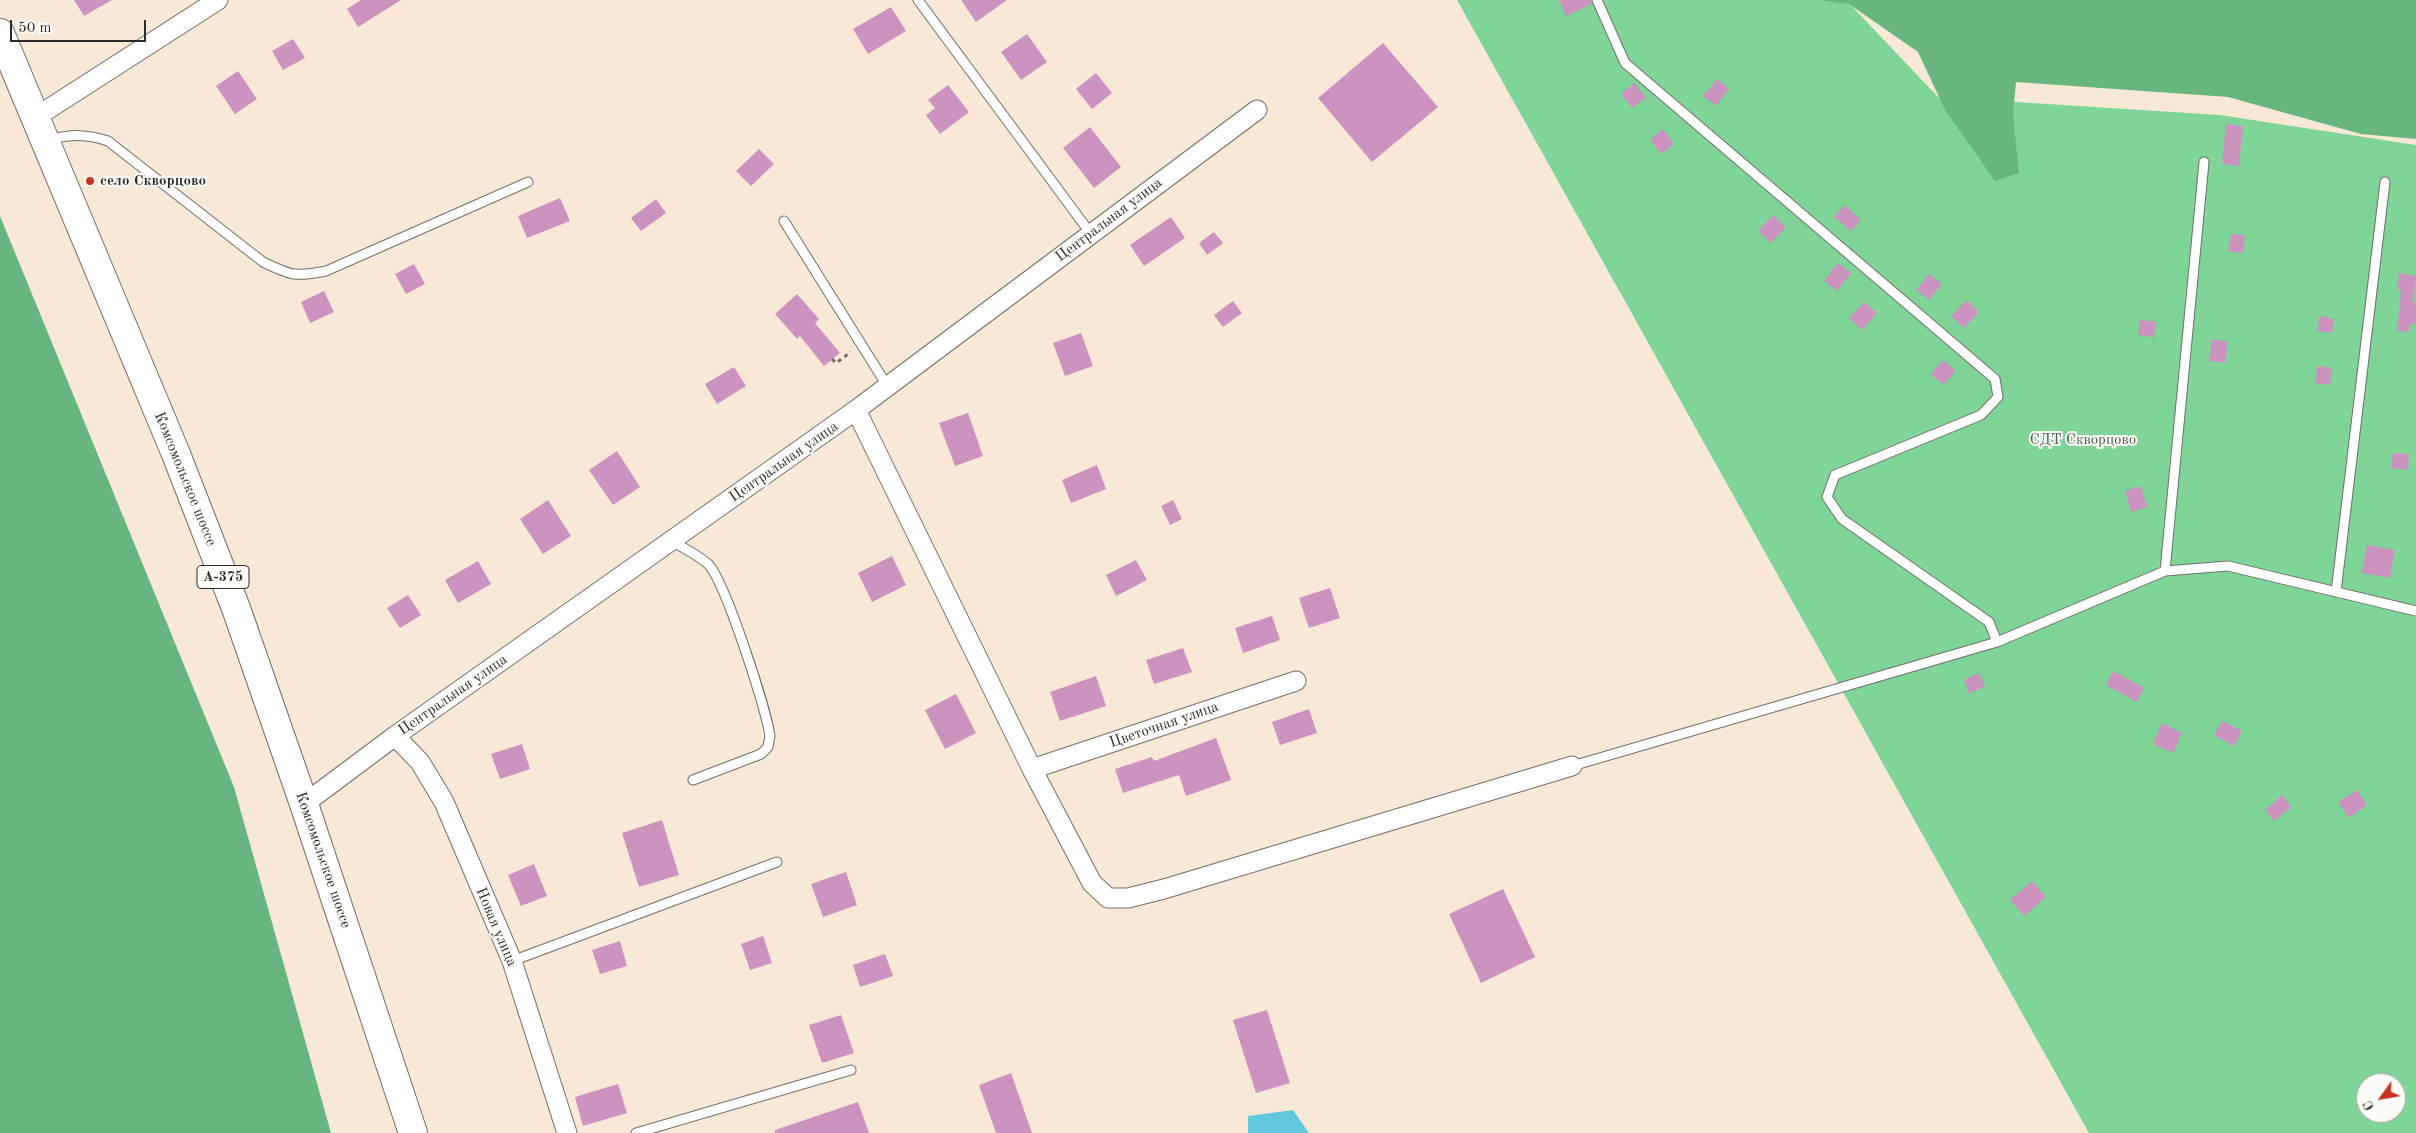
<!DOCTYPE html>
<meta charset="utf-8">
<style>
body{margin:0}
#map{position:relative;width:2416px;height:1133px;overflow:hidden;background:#f8e9d7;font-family:"Old Standard TT",serif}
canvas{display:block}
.north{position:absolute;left:2356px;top:1073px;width:50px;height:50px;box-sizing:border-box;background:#fdfcf7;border:1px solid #a9a8a5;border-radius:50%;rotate:238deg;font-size:14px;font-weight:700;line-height:20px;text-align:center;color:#2b2b2b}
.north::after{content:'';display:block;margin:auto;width:18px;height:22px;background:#c8321e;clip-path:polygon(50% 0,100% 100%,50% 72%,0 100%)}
.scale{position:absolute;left:10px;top:20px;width:136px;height:22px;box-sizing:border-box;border:2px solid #2b2b2b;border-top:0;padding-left:6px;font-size:15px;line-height:18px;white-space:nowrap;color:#2b2b2b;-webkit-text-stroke:4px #fdfcf7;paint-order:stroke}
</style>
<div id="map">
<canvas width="2416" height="1133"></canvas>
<div class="north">С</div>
<div class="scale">50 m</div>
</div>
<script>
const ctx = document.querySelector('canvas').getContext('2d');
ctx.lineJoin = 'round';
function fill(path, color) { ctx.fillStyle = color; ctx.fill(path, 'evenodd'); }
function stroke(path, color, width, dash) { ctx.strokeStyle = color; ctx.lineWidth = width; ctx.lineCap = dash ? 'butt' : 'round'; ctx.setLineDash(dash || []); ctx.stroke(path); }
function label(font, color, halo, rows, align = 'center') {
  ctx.font = font + ' "Old Standard TT",serif'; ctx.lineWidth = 4; ctx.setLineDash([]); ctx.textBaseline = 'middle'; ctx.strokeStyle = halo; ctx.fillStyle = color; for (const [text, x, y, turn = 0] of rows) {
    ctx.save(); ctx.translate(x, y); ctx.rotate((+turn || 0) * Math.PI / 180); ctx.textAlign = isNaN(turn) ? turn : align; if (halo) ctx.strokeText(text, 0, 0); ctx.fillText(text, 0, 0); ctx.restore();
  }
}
fill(new Path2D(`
 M1457,0H1846L1938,97L2220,115L2416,145V1133H2089ZM2366,1083H2396V1113H2366Z`), '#7fd497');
fill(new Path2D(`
 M1819,0H2416V139L2361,134L2228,97L2016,82L2013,115L2019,173L1995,181L1945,110L1918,52L1849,4Z
 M0,216L234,787L331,1133H0Z`), '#67b680');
fill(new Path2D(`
 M1293,1110L1309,1133H1248V1116Z`), '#62c7df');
fill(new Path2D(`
 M74,0H112L84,16Z
 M361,0H401L358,27L347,9Z
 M961,0H1007L976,22Z
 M1559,0H1591L1592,4L1566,16Z
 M891,7L906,31L868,54L853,29Z
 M1027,34L1047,62L1021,80L1001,52Z
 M293,39L305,58L283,70L272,51Z
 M1383,43L1438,107L1372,162L1318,98Z
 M238,71L257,99L235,114L216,86Z
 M1096,73L1112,93L1092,109L1076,89Z
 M1717,79L1729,89L1716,106L1703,96Z
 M1635,83L1646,98L1632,108L1621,93Z
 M948,85L969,112L940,134L926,115L935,108L928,100Z
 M2226,124L2243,126L2239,166L2222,164Z
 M1090,127L1121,167L1094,188L1063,148Z
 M1663,129L1674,144L1661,154L1650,140Z
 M759,149L774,164L751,186L736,171Z
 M560,198L570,221L527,238L518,216Z
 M656,199L666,213L641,231L631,218Z
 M1844,205L1861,220L1851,231L1834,217Z
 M1773,215L1786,227L1771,243L1758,231Z
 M1171,217L1185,238L1144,266L1130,245Z
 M1214,232L1223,243L1207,255L1199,243Z
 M2231,234L2245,235L2243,253L2228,251Z
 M1838,263L1851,273L1837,291L1824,281Z
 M414,264L425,284L406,294L395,274Z
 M2399,273L2416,276L2413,302H2416V324H2410L2409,332L2397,331L2401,290L2397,289Z
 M1929,274L1942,284L1929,300L1916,290Z
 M324,291L334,312L310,323L301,302Z
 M797,294L819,319L815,323L840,353L824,366L800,336L797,339L775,314Z
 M1967,300L1979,312L1964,328L1951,316Z
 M1233,301L1242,313L1223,327L1214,315Z
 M1864,302L1877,313L1862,330L1849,318Z
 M2319,316L2334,319L2332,333L2317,331Z
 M2140,320L2156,322L2154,337L2138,335Z
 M1081,333L1093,366L1065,376L1053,343Z
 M2212,339L2228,342L2225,363L2209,361Z
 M1943,360L1956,371L1943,385L1931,374Z
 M2317,366L2332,368L2330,385L2315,383Z
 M734,367L746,386L717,404L705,384Z
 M968,413L983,456L955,466L939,423Z
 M617,451L640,487L613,505L589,470Z
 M2393,453L2409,454L2408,470L2391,468Z
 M1097,465L1106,489L1071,503L1062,480Z
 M2141,486L2147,507L2131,512L2125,491Z
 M548,500L571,536L543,554L520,519Z
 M1173,500L1182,519L1170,525L1161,506Z
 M2367,545L2395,550L2390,578L2362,573Z
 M892,556L906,585L872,602L858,573Z
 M1136,560L1147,580L1116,596L1106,575Z
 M478,561L491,584L458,603L445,580Z
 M1330,588L1340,618L1309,628L1299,598Z
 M408,595L421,615L400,628L387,608Z
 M1272,616L1280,640L1243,653L1235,628Z
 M1183,648L1192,672L1154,684L1146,660Z
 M2113,671L2144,688L2137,702L2106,685Z
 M1979,673L1985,687L1969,693L1964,680Z
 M1096,676L1106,706L1060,721L1050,692Z
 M956,694L976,733L945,749L925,710Z
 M1309,709L1317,733L1280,745L1272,722Z
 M2222,721L2242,731L2234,746L2214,735Z
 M2162,723L2182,733L2173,753L2153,744Z
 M1216,738L1231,780L1186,796L1179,775L1123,793L1115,769L1152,757L1154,761Z
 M522,744L530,769L500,779L491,754Z
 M2357,790L2367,805L2349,818L2338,802Z
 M2282,795L2291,807L2274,821L2265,810Z
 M662,820L679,875L639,887L622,833Z
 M534,864L547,896L521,906L508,875Z
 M846,872L857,905L823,917L811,884Z
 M2032,881L2046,897L2024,916L2010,900Z
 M1503,889L1535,957L1481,983L1449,914Z
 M763,936L772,963L750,970L741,944Z
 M620,941L627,966L600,974L592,950Z
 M885,954L893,976L860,987L853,965Z
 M1267,1010L1290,1083L1256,1093L1233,1020Z
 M841,1015L854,1053L822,1063L809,1025Z
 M1011,1073L1032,1133H996L979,1085Z
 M618,1084L627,1113L583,1126L575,1097Z
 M858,1102L869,1133H775V1130Z`), '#cc92c0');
const lane = new Path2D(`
 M918,0L1091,234
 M1597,0L1625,63L1995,379L1998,397L1981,415L1835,475L1827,497L1842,519L1989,622L1997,642
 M48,140C71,134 87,134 108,141L263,262C292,276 295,277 326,271L528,182
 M784,221L888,387
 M672,541C683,548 698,555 708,564C725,581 766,708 770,736L768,747L761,754L693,780
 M2165,571L2204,162
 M2336,592L2385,182
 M1572,766L1997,642L2165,571L2228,566L2416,611
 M512,961L777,862
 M636,1133L851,1070`);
const street = new Path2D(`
 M36,117L218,0
 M856,410L1032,769L1092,883L1108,898H1128L1164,889L1572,766
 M395,736L420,762L444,802L512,961L567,1133
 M1032,769L1296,681
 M304,804L395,736L856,410L1257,110`);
const highway = new Path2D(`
 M0,33L176,454L237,611L304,804L413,1133`);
stroke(lane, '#736e67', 11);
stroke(street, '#736e67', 21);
stroke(highway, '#736e67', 30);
stroke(new Path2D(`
 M832,359L836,363L851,352`), '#736e67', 3, [4, 4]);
stroke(lane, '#fff', 9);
stroke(street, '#fff', 19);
stroke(highway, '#fff', 28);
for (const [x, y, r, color] of [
 [90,181,5,"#c8321e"]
]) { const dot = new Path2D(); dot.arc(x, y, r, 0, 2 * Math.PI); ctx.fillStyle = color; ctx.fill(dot); stroke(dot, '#fdfcf7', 2); }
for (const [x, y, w] of [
 [223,577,52]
]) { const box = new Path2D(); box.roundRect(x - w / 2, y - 11.5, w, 23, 4); ctx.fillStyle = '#fdfcf7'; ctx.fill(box); stroke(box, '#2b2b2b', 1); }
label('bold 14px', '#2b2b2b', null, [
 ["А-375",223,577]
]);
label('bold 15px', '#2b2b2b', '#fdfcf7', [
 ["село Скворцово",100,181]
], 'left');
label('15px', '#2b2b2b', '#fdfcf7', [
 ["Центральная улица",1109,220,-37],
 ["Центральная улица",784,462,-35],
 ["Комсомольское шоссе",185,479,68],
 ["Центральная улица",453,695,-35],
 ["Цветочная улица",1164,725,-19],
 ["Комсомольское шоссе",323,860,71],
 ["Новая улица",496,927,67]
]);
label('15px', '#445e4b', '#fdfcf7', [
 ["СДТ Скворцово",2083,440]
]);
</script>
